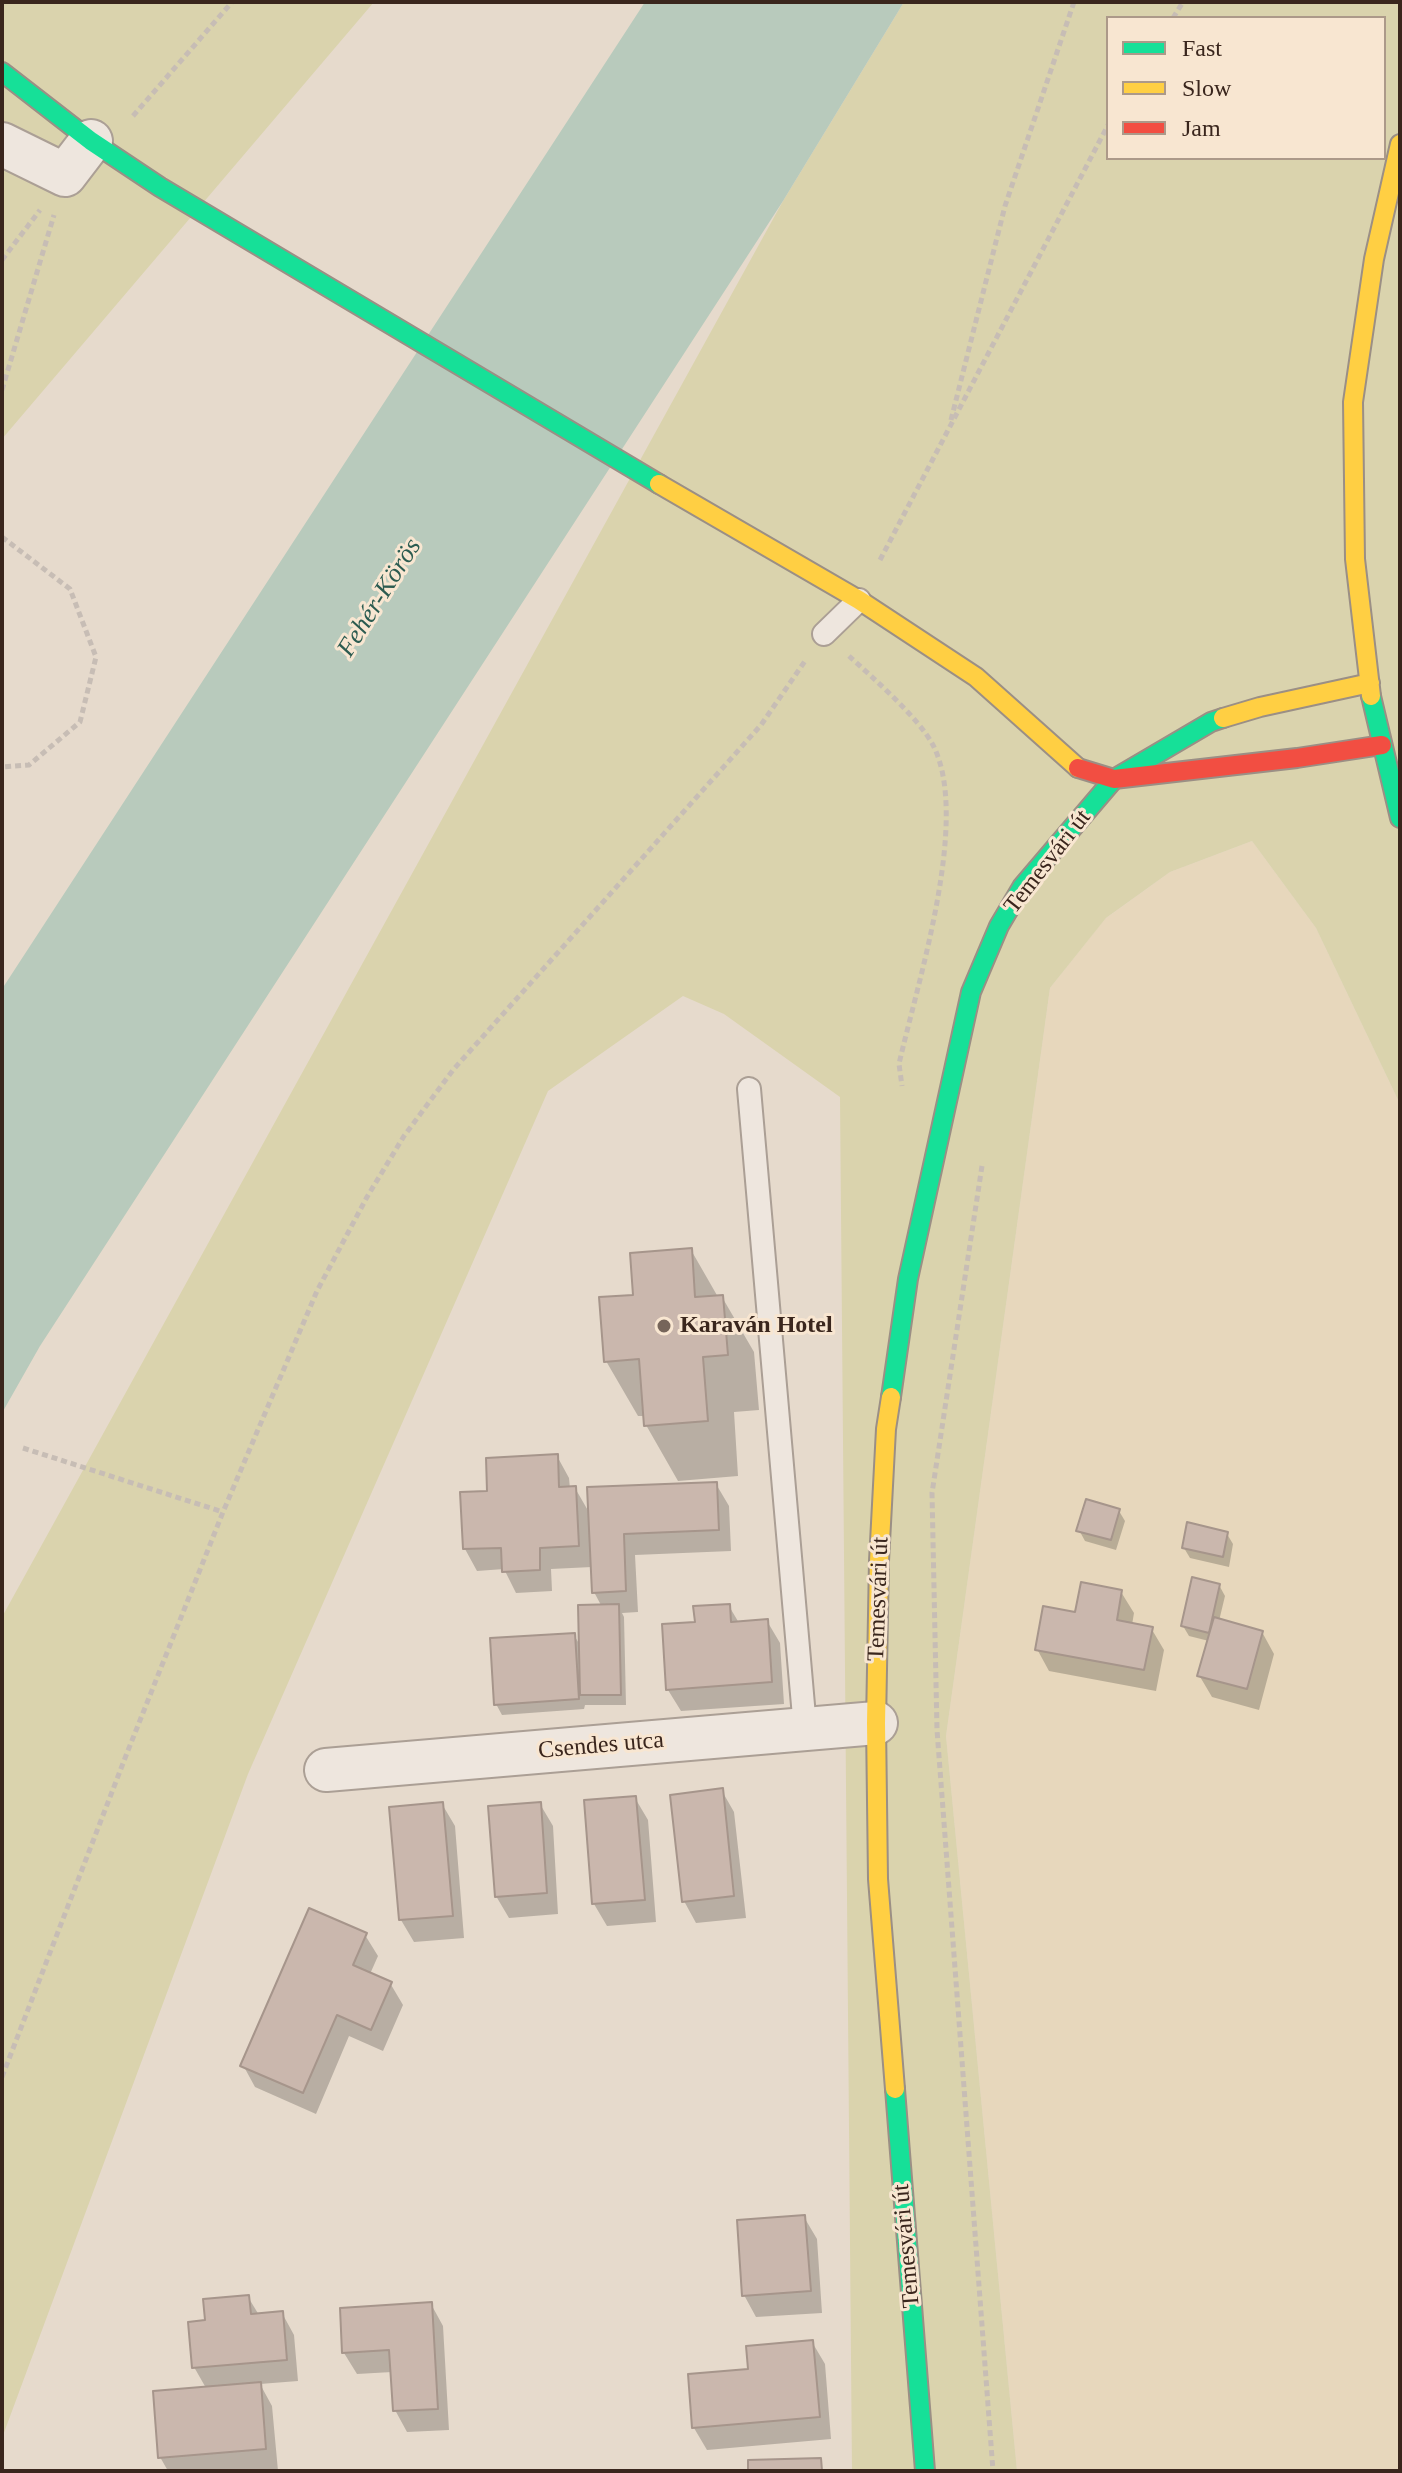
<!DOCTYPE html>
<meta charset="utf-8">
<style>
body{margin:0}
#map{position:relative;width:1402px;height:2473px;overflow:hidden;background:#e6dacc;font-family:Georgia,serif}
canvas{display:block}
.frame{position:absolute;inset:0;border:4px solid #3a261d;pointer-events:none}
.legend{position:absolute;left:1106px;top:16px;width:280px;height:144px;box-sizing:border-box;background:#f8e6d1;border:2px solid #ac9989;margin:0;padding:10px 14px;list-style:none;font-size:24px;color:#3a261d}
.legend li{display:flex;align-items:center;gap:16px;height:40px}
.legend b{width:40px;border:2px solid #ac9989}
</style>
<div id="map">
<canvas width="1402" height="2473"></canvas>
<div class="frame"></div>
<ul class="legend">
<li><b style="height:10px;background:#16e098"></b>Fast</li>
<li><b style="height:10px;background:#ffcf43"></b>Slow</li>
<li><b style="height:10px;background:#f24e42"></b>Jam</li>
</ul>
</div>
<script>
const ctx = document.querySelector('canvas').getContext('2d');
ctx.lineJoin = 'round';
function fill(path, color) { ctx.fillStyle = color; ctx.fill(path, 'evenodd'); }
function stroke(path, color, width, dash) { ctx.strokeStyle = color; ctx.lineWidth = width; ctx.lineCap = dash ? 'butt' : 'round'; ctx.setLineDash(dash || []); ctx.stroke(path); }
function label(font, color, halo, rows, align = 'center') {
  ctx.font = font + ' Georgia,serif'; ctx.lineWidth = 6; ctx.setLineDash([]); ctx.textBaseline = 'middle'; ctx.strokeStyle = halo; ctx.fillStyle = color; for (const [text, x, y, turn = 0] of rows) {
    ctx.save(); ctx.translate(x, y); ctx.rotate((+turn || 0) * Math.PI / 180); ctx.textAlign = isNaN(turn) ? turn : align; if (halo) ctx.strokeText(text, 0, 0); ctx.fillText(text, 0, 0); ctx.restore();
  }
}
fill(new Path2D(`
 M1252,841L1316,928L1400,1104V2471H1017L946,1736L1050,988L1105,919L1170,872Z`), '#e7d7bc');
fill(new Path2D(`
 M2,2H374L2,439Z
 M904,2H1400V1104L1316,928L1252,841L1170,872L1106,918L1050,988L946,1736L1017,2471H852L840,1097L724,1014L683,996L548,1091L248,1774L2,2438V1617L783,201ZM1108,18H1384V158H1108Z`), '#dad3ad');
fill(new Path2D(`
 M645,2H904L783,201L40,1346L2,1413V989Z`), '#b8cabc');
fill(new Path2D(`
 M691,1250L718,1297H722L754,1352L759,1410L734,1412L738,1476L678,1481L646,1425L645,1416H638L606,1361L636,1297Z
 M557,1456L569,1478L570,1489L575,1488L590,1514L716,1484L729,1506L731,1551L635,1555L638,1612L622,1613L624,1617L626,1705H585L584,1709L502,1715L496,1704L574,1635L581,1647L602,1607L594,1592L592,1567L551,1569L552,1591L516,1593L504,1569L477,1571L465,1549L489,1493Z
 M1119,1511L1125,1521L1116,1550L1085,1541L1079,1530Z
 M1227,1534L1233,1544L1229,1567L1190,1558L1184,1548Z
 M1219,1585L1225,1596L1219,1621L1262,1632L1274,1654L1259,1710L1212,1697L1199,1675L1209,1641L1189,1636L1183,1626Z
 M1121,1592L1134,1613L1132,1625L1151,1628L1164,1650L1156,1691L1049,1671L1037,1649L1077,1615Z
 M729,1606L739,1623L767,1621L780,1643L784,1704L681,1711L668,1690L697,1624Z
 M722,1791L734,1812L746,1918L696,1923L684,1901Z
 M635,1798L648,1820L656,1922L607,1926L594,1904L586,1802Z
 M442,1804L455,1826L464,1938L414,1942L401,1920Z
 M540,1804L553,1826L558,1914L509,1918L496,1896Z
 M365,1935L378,1956L370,1974L390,1983L403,2005L383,2051L349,2036L316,2114L255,2087L243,2065Z
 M804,2217L817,2239L822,2313L756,2317L744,2295Z
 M248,2297L259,2315L282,2313L294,2335L298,2381L260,2384L272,2406L278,2471H168L160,2457L206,2388L194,2367L207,2321Z
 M431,2304L443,2326L449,2430L407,2432L395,2410L392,2372L357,2374L344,2353Z
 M812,2342L825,2364L831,2439L707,2450L694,2428L750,2371Z`), '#0003');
const building = new Path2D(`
 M692,1248L695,1297L723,1295L728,1355L703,1357L708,1421L644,1426L639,1359L604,1362L599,1297L633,1295L630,1253Z
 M558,1454L559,1487L576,1486L579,1546L540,1548V1570L502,1572L501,1548L463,1549L460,1492L487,1491L486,1458Z
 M717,1482L719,1530L624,1534L626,1591L592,1593L587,1487Z
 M1086,1499L1120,1509L1111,1540L1076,1531Z
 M1187,1522L1228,1532L1223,1557L1182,1548Z
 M1192,1577L1220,1584L1209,1633L1181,1626Z
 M1081,1582L1122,1590L1117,1620L1153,1627L1144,1670L1035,1650L1043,1606L1075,1612Z
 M619,1604L621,1695H580L578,1605Z
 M730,1604L731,1622L768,1619L772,1682L666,1690L662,1624L695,1622L693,1606Z
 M1214,1617L1263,1631L1247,1689L1197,1676Z
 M575,1633L579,1699L494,1705L490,1638Z
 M723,1788L734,1896L682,1902L670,1795Z
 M636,1796L645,1900L592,1904L584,1800Z
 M443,1802L453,1916L399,1920L389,1807Z
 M541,1802L547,1893L495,1897L488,1806Z
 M309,1908L367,1933L353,1965L392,1982L371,2030L337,2015L303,2093L240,2066Z
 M805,2215L811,2291L742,2296L737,2220Z
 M249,2295L251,2314L283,2311L287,2360L192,2368L188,2322L205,2320L203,2299Z
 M432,2302L438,2409L393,2411L389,2350L342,2353L340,2308Z
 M813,2340L820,2417L692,2428L688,2374L748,2369L746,2346Z
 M261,2382L266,2449L158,2458L153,2391Z
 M821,2458L822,2471H748V2460Z`);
fill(building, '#cab7ad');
stroke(building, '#a6958b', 2);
const lane = new Path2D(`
 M824,634L859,600
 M749,1089L805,1728`);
const street = new Path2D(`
 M2,144L65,175L91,141
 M326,1770L876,1723`);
const fast = new Path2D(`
 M2,72L91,141L160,187L659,484
 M1371,696L1400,818
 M891,1397L908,1279L971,992L999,926L1022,887L1114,779L1211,722L1223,718
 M895,2089L925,2471`);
const slow = new Path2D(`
 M659,484L859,600L976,677L1078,768
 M1371,696L1355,559L1353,402L1374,259L1400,144
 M1223,718L1260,707L1370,683
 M891,1397L886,1429L879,1561L876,1723L878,1879L895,2089`);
const jam = new Path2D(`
 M1078,768L1114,779L1297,758L1382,745`);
stroke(lane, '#ab9f95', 26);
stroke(street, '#ab9f95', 46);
stroke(fast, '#9b8f85', 22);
stroke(slow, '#9b8f85', 22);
stroke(jam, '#9b8f85', 22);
stroke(new Path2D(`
 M1173,18L1183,2
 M133,116L232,2
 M2,260L40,210
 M2,390L54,215
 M951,420L1005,206L1074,2
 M2,537L70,589L96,657L80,722L29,765L2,767
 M880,560L1108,125
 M849,656C873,678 918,717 933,745C971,819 917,984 899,1064L902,1086
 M982,1166L932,1493L937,1730L993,2471
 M23,1448L223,1512
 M2,2077L127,1753L223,1512L317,1291L367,1197L404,1136L453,1070L761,725L805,661`), '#c7bdb5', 5, [6, 4]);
stroke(lane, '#eee6de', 22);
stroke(street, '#eee6de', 42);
stroke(fast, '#16e098', 18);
stroke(slow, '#ffcf43', 18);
stroke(jam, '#f24e42', 18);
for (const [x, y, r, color] of [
 [664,1326,8,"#76655a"]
]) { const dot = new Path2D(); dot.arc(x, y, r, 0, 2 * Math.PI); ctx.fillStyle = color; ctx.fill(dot); stroke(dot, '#f8e6d1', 3); }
label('24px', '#3a261d', '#f8e6d1', [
 ["Temesvári út",1048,862,-52],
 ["Temesvári út",879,1599,-88],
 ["Csendes utca",601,1746,-5],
 ["Temesvári út",907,2246,-95]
]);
label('bold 24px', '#3a261d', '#f8e6d1', [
 ["Karaván Hotel",680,1326]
], 'left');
label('italic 26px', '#2b5b50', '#f8e6d1', [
 ["Fehér-Körös",380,598,-58]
]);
</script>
